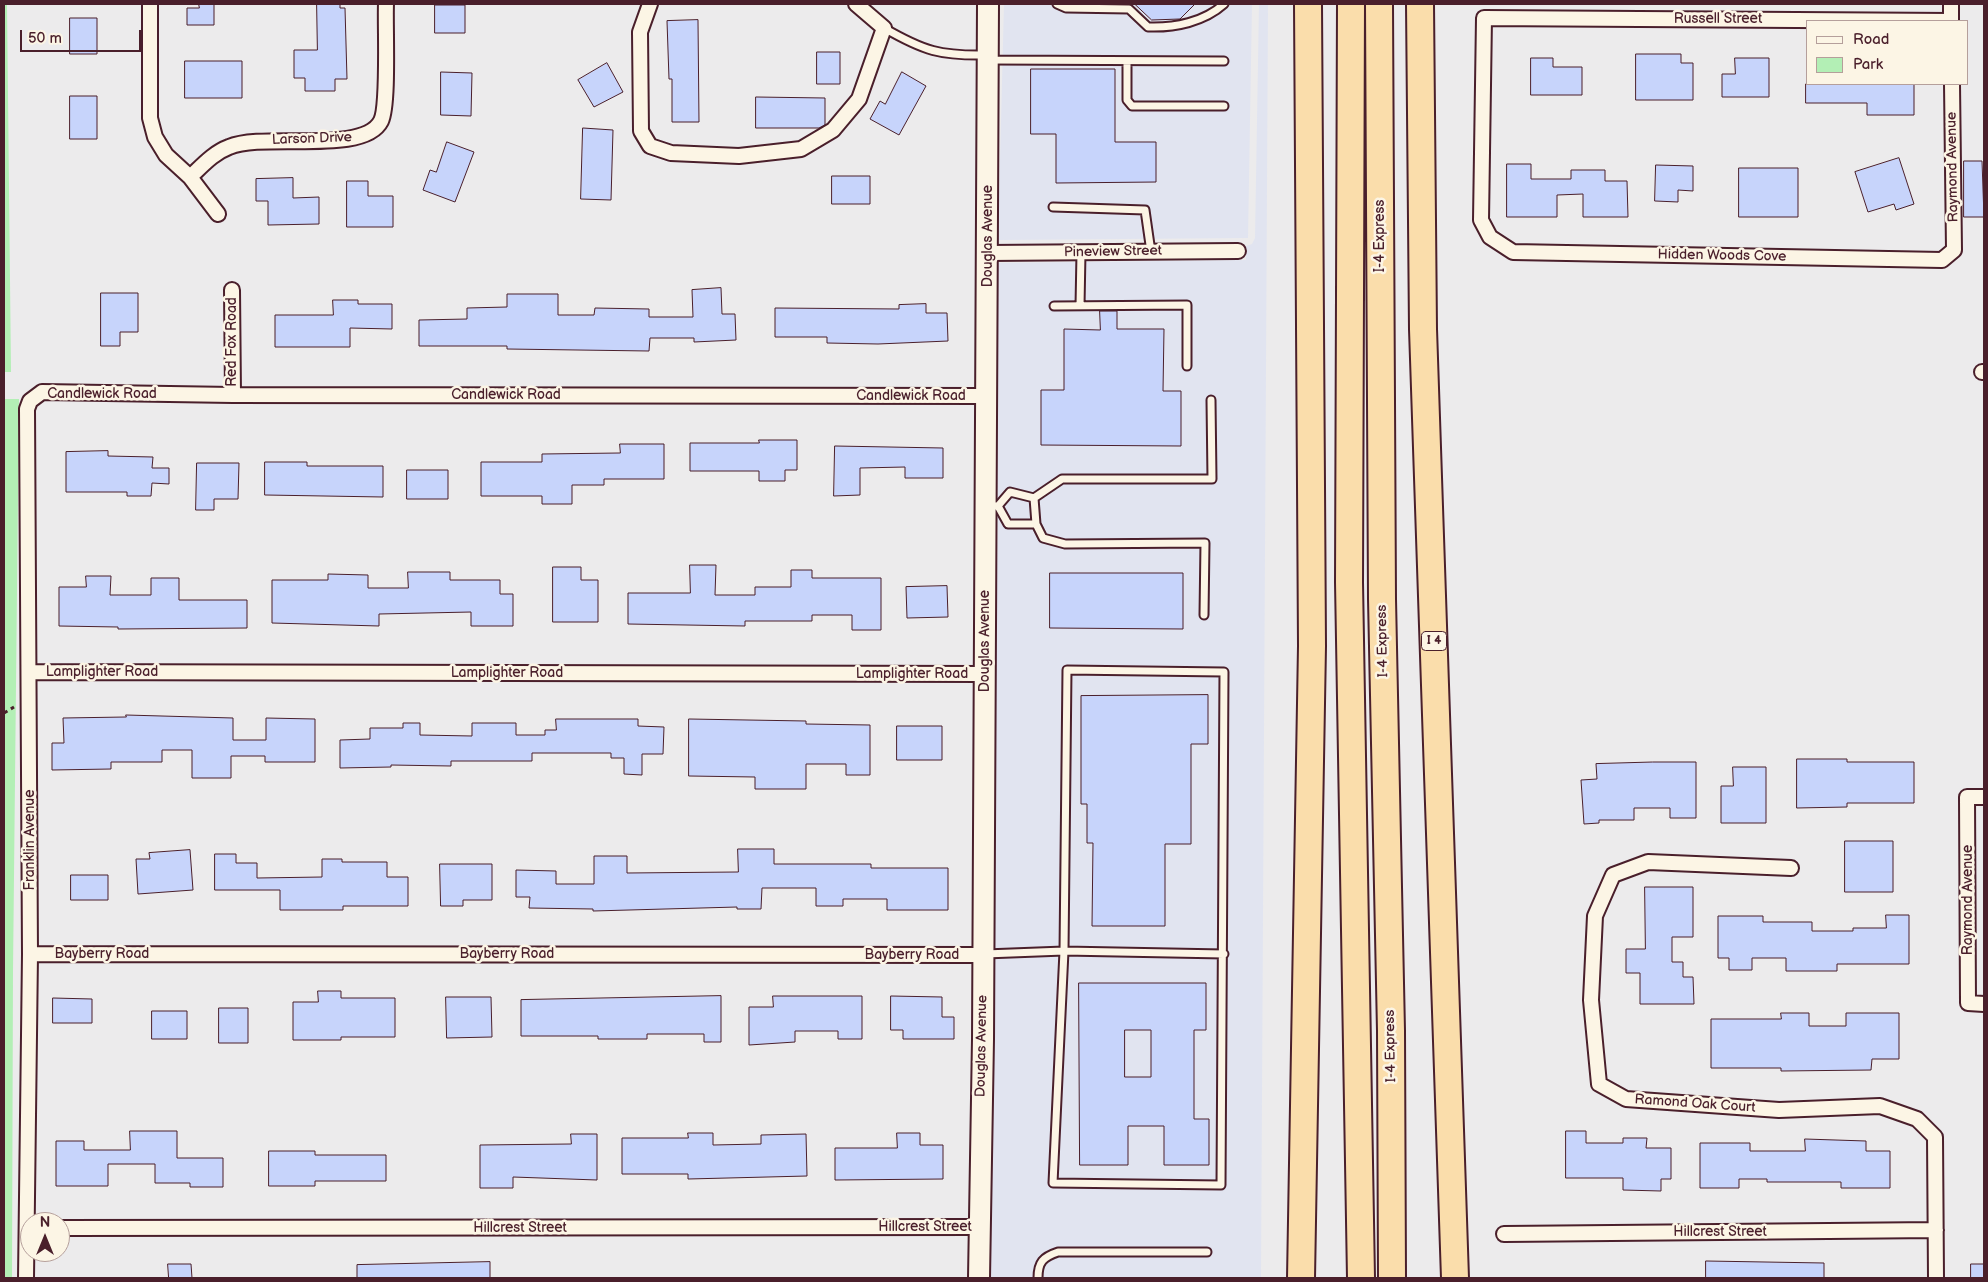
<!DOCTYPE html>
<style>
body{margin:0}
#map{position:relative;width:1988px;height:1282px;overflow:hidden;background:#ecebec;font-family:"Balsamiq Sans",sans-serif}
canvas{display:block}
.frame{position:absolute;inset:0;border:5px solid #4a1f2b;pointer-events:none}
.legend{position:absolute;left:1806px;top:20px;width:162px;height:65px;box-sizing:border-box;background:#fcf5e5;border:1px solid #b59f9b;margin:0;padding:6px 9px;list-style:none;font-size:15px;color:#4a1f2b}
.legend li{display:flex;align-items:center;gap:10px;height:25px}
.legend b{width:25px;border:1px solid #b59f9b}
.north{position:absolute;left:20px;top:1212px;width:50px;height:50px;box-sizing:border-box;background:#fcf5e5;border:1px solid #b59f9b;border-radius:50%;rotate:0deg;font-size:14px;font-weight:700;line-height:20px;text-align:center;color:#4a1f2b}
.north::after{content:'';display:block;margin:auto;width:18px;height:22px;background:#4a1f2b;clip-path:polygon(50% 0,100% 100%,50% 72%,0 100%)}
.scale{position:absolute;left:20px;top:30px;width:121px;height:22px;box-sizing:border-box;border:2px solid #4a1f2b;border-top:0;padding-left:6px;font-size:15px;line-height:18px;white-space:nowrap;color:#4a1f2b;-webkit-text-stroke:4px #fcf5e5;paint-order:stroke}
</style>
<div id="map">
<canvas width="1988" height="1282"></canvas>
<div class="frame"></div>
<ul class="legend">
<li><b style="height:6px;background:#fcf5e5"></b>Road</li>
<li><b style="height:14px;background:#b3efb5"></b>Park</li>
</ul>
<div class="north">N</div>
<div class="scale">50 m</div>
</div>
<script>
const ctx = document.querySelector('canvas').getContext('2d');
ctx.lineJoin = 'round';
function fill(path, color) { ctx.fillStyle = color; ctx.fill(path, 'evenodd'); }
function stroke(path, color, width, dash) { ctx.strokeStyle = color; ctx.lineWidth = width; ctx.lineCap = dash ? 'butt' : 'round'; ctx.setLineDash(dash || []); ctx.stroke(path); }
function label(font, color, halo, rows, align = 'center') {
  ctx.font = font + ' "Balsamiq Sans",sans-serif'; ctx.lineWidth = 5; ctx.setLineDash([]); ctx.textBaseline = 'middle'; ctx.strokeStyle = halo; ctx.fillStyle = color; for (const [text, x, y, turn = 0] of rows) {
    ctx.save(); ctx.translate(x, y); ctx.rotate((+turn || 0) * Math.PI / 180); ctx.textAlign = isNaN(turn) ? turn : align; if (halo) ctx.strokeText(text, 0, 0); ctx.fillText(text, 0, 0); ctx.restore();
  }
}
fill(new Path2D(`
 M1004,4H1252L1248,238L998,240Z
 M1259,4H1268L1261,1278H988L998,506L994,396L996,263L1246,260V246L1252,244L1255,238Z`), '#e1e4f0');
fill(new Path2D(`
 M4,4H7L11,372H4Z
 M4,399H19L13,971L12,1278H4Z`), '#b3efb5');
const building = new Path2D(`
 M199,4H214V25H187V8H199Z
 M317,4H340V8H345L347,79H335V91H305V78H294V50H317Z
 M1135,4H1195L1180,19L1152,20Z
 M435,5H465V33H435Z
 M70,18H97V54H70Z
 M698,20L699,122H672V79H669L667,21Z
 M817,52H840V84H817Z
 M1636,54H1681V63H1693V100H1636Z
 M1531,58H1553V67H1582V95H1531Z
 M1735,58H1769V97H1722V74H1735Z
 M185,61H242V98H185Z
 M607,63L623,92L594,107L578,80Z
 M1031,69H1115V142H1156V182L1056,183V134H1031Z
 M441,72L472,73L471,116L441,115Z
 M902,72L926,86L899,135L870,119L880,101L885,104Z
 M1806,84H1914V115H1867V103H1806Z
 M70,96H97V139H70Z
 M756,97L825,98V125L819,128H756Z
 M583,128L613,130L611,200L581,199Z
 M447,142L474,152L455,202L423,190L430,170L436,172Z
 M1899,158L1914,204L1896,210L1894,204L1868,212L1855,172Z
 M1964,161H1982L1984,217H1964Z
 M1507,164H1531V179H1571V170H1605V181H1627L1628,217H1583V194L1557,195V217H1507Z
 M1656,165L1693,166V191L1678,190V202L1655,201Z
 M1739,168H1798V217H1739Z
 M832,176H870V204H832Z
 M293,178V198L319,197V224L268,225V201H256V179Z
 M347,181H368V196H393V227H347Z
 M721,288L722,314H735L736,340L694,342V338H650L649,351L507,349V346H419V320L467,319V308L507,307V294H558V315H594L595,308L649,309V317H693L692,290Z
 M101,293H138V332H120V346H101Z
 M333,300H358V304H392V329L350,328V347H275V315H333Z
 M926,304V313H947L948,341L878,344L827,343V337H775V308L899,309V305Z
 M1100,311H1117V329H1164L1163,391H1181V446L1041,445V390H1064V329L1100,330Z
 M759,440H797V470H785V481H759V471H690V443H759Z
 M620,444H664V479H604V485H572V504H542V496H481V462H542V454L620,453Z
 M835,446L943,448V478H905V467L860,468V495L834,496Z
 M108,451V456L153,457L152,468H169V484L152,483L151,496H127V492H66V452Z
 M265,462H307V466H383V497L265,495Z
 M197,463H239L238,499H214V510H196Z
 M407,470H448V499H407Z
 M690,565H716L715,595H755V587H791V570H812V578H881V630H852V615H812V621H745V626L628,624V593H690Z
 M553,567H581V580H598V622H553Z
 M408,572H450V580H500V594H513V626H471V612L379,614V626L272,623V580H328V574L368,575V588H408Z
 M1050,573H1183V629L1050,628Z
 M86,576H111L110,595H151V578H179V600H247V628L118,629V627L59,626V587H86Z
 M947,586L948,617L907,618L906,587Z
 M1208,695V744H1191V844H1165V926H1092L1093,843H1087V804H1081V696Z
 M126,715L233,718V740H266V718L315,719V762H265V756H231V778H192V750H162V762H111V769L52,770V743H64L63,718L126,717Z
 M556,719H638V726L664,727L663,754H642V775L624,774V758H611V753H532V761H451V766L391,765V767L340,768V740L370,739V728H403V723H420V735L472,736V723H516V735H545V730H556Z
 M689,719L806,721V724L870,725V775H846V764H806V789H755V777L689,776Z
 M897,726H942V760H897Z
 M1797,759H1847V762H1914V803H1847V807L1797,808Z
 M1653,762H1696V818H1670V808H1634V820H1599V823L1584,824L1581,780L1597,779L1596,764Z
 M1733,767H1766V823H1721V786H1733Z
 M1845,841H1893V892H1845Z
 M738,849H774V864H871V868H948V910H887V899H843V906H816V888H762L761,909H737V907L593,911V909L529,908L530,897H516V870L556,871V884H594V856H627V873L738,872Z
 M190,850L193,890L138,894L136,859H150L149,853Z
 M215,854H236V863H257V878L322,877V859H342V862H387V877H408V906H343V910H280V890H215Z
 M440,864H492V900H463V906H441Z
 M71,875H108V900H71Z
 M1645,887H1693V937H1672V962H1683V977H1693L1694,1004H1640V973H1626V949H1645Z
 M1886,915H1909V964H1837V971H1786V958H1752V970H1729V958H1718V916H1763V922H1812V931H1853V928H1886Z
 M1079,983H1206V1030H1194V1119H1209V1165H1164V1126H1128V1165H1080ZM1125,1030H1151V1077H1125Z
 M318,991H341V998H395V1037H341V1040H293V1002H318Z
 M721,996V1042H704V1034H647V1039H598V1036H521V1000Z
 M773,996H862V1039H838V1031H795V1042L749,1045V1007H773Z
 M891,996L942,997V1017H954V1039H903V1030H891Z
 M446,997H491L492,1037L447,1038Z
 M53,998L92,999V1023H53Z
 M219,1008H248V1043H219Z
 M152,1011H187V1039H152Z
 M1781,1013H1809V1026H1846V1013H1899V1059H1872L1871,1070L1781,1071V1068H1711V1019H1781Z
 M130,1131H177V1158H223V1187H190V1183H155V1164H108V1186H56V1141H84V1150H130Z
 M1566,1131H1586V1143H1623V1138H1647L1646,1148H1671V1179H1661V1191L1623,1190V1178H1566Z
 M688,1133H713V1145L761,1144V1135L806,1134L807,1176L688,1179V1174H622V1138H688Z
 M897,1133H920V1145H943V1179L835,1180V1148H897Z
 M571,1134H597V1180L513,1177V1188H480V1145L571,1144Z
 M1805,1139L1866,1141V1151H1890V1188H1841V1182H1767V1179H1739V1188H1700V1143H1750V1151H1805Z
 M269,1151H315V1155H386V1181H315V1186H269Z
 M1706,1261L1824,1263V1278H1706Z
 M490,1262V1278H357V1265Z
 M168,1264H191L192,1278H169Z
 M1971,1264H1984V1278H1971Z`);
fill(building, '#c7d4fb');
stroke(building, '#4a1f2b', 1);
const lane = new Path2D(`
 M1057,4L1066,8L1129,9L1148,27C1175,28 1204,22 1224,4
 M884,28C924,51 940,56 987,55
 M990,60L1224,61
 M1127,61V100L1132,106H1224
 M1053,207L1145,210L1151,252
 M1054,306L1187,305V366
 M1080,306L1081,253
 M987,506H998L1010,492L1034,498L1062,479H1212L1211,400
 M998,506L1008,524H1036L1034,498
 M1036,524L1043,538L1065,544L1205,543L1204,615
 M985,954L1064,951L1067,670L1224,672L1221,1185L1053,1183L1064,951L1224,954
 M1038,1278C1038,1262 1043,1257 1058,1252H1207`);
const street = new Path2D(`
 M150,4V118L155,137L166,155L190,177L218,214
 M650,4L640,32L641,131L650,146L671,153L739,156L801,149L833,130L859,99L884,28L856,4
 M1951,4V21
 M1951,21L1484,18L1481,220L1490,237L1513,252L1942,260L1954,250L1952,84
 M190,177C202,166 213,153 229,147C264,132 364,155 381,121C389,105 385,26 386,4
 M988,253L1238,251
 M232,290L233,395
 M1982,372H1984
 M30,672L985,674
 M1984,797H1967L1968,1003L1984,1004
 M1791,868L1648,862L1613,875L1595,916L1591,1000L1599,1084L1626,1099L1779,1110L1880,1106L1917,1119L1935,1137L1936,1278
 M30,954L983,955
 M60,1228L979,1227
 M1504,1234L1936,1230
 M26,1278L30,954L27,409L30,401L42,392L233,395L986,396`);
const secondary = new Path2D(`
 M979,1278L983,1039L988,4`);
const highway = new Path2D(`
 M1351,4L1349,582L1361,1278
 M1379,4L1382,599L1391,1031L1392,1278
 M1420,4L1423,329L1455,1278
 M1301,1278L1312,646L1308,4`);
stroke(lane, '#4a1f2b', 11);
stroke(street, '#4a1f2b', 18);
stroke(secondary, '#4a1f2b', 24);
stroke(highway, '#4a1f2b', 30);
stroke(new Path2D(`
 M4,713L14,707`), '#4a1f2b', 3, [4, 4]);
stroke(lane, '#fcf5e5', 7);
stroke(street, '#fcf5e5', 14);
stroke(secondary, '#fcf5e5', 20);
stroke(highway, '#faddab', 26);
for (const [x, y, w] of [
 [1434,641,25]
]) { const box = new Path2D(); box.roundRect(x - w / 2, y - 9.5, w, 19, 4); ctx.fillStyle = '#fcf5e5'; ctx.fill(box); stroke(box, '#4a1f2b', 1); }
label('bold 12px', '#4a1f2b', null, [
 ["I 4",1434,641]
]);
label('14px', '#4a1f2b', '#fcf5e5', [
 ["Russell Street",1718,19],
 ["Larson Drive",312,139,-2],
 ["Raymond Avenue",1953,167,-91],
 ["Douglas Avenue",988,236,-90],
 ["I-4 Express",1380,236,-90],
 ["Pineview Street",1113,252,-1],
 ["Hidden Woods Cove",1722,256,1],
 ["Red Fox Road",232,342,-90],
 ["Candlewick Road",102,394],
 ["Candlewick Road",506,395],
 ["Candlewick Road",911,396],
 ["Douglas Avenue",985,641,-90],
 ["I-4 Express",1383,641,-91],
 ["Lamplighter Road",102,672],
 ["Lamplighter Road",507,673],
 ["Lamplighter Road",912,674],
 ["Franklin Avenue",30,840,-90],
 ["Raymond Avenue",1968,900,-90],
 ["Bayberry Road",102,954],
 ["Bayberry Road",507,954],
 ["Bayberry Road",912,955],
 ["Douglas Avenue",982,1046,-89],
 ["I-4 Express",1391,1046,-91],
 ["Ramond Oak Court",1695,1104,4],
 ["Hillcrest Street",925,1227],
 ["Hillcrest Street",520,1228],
 ["Hillcrest Street",1720,1232]
]);
</script>
